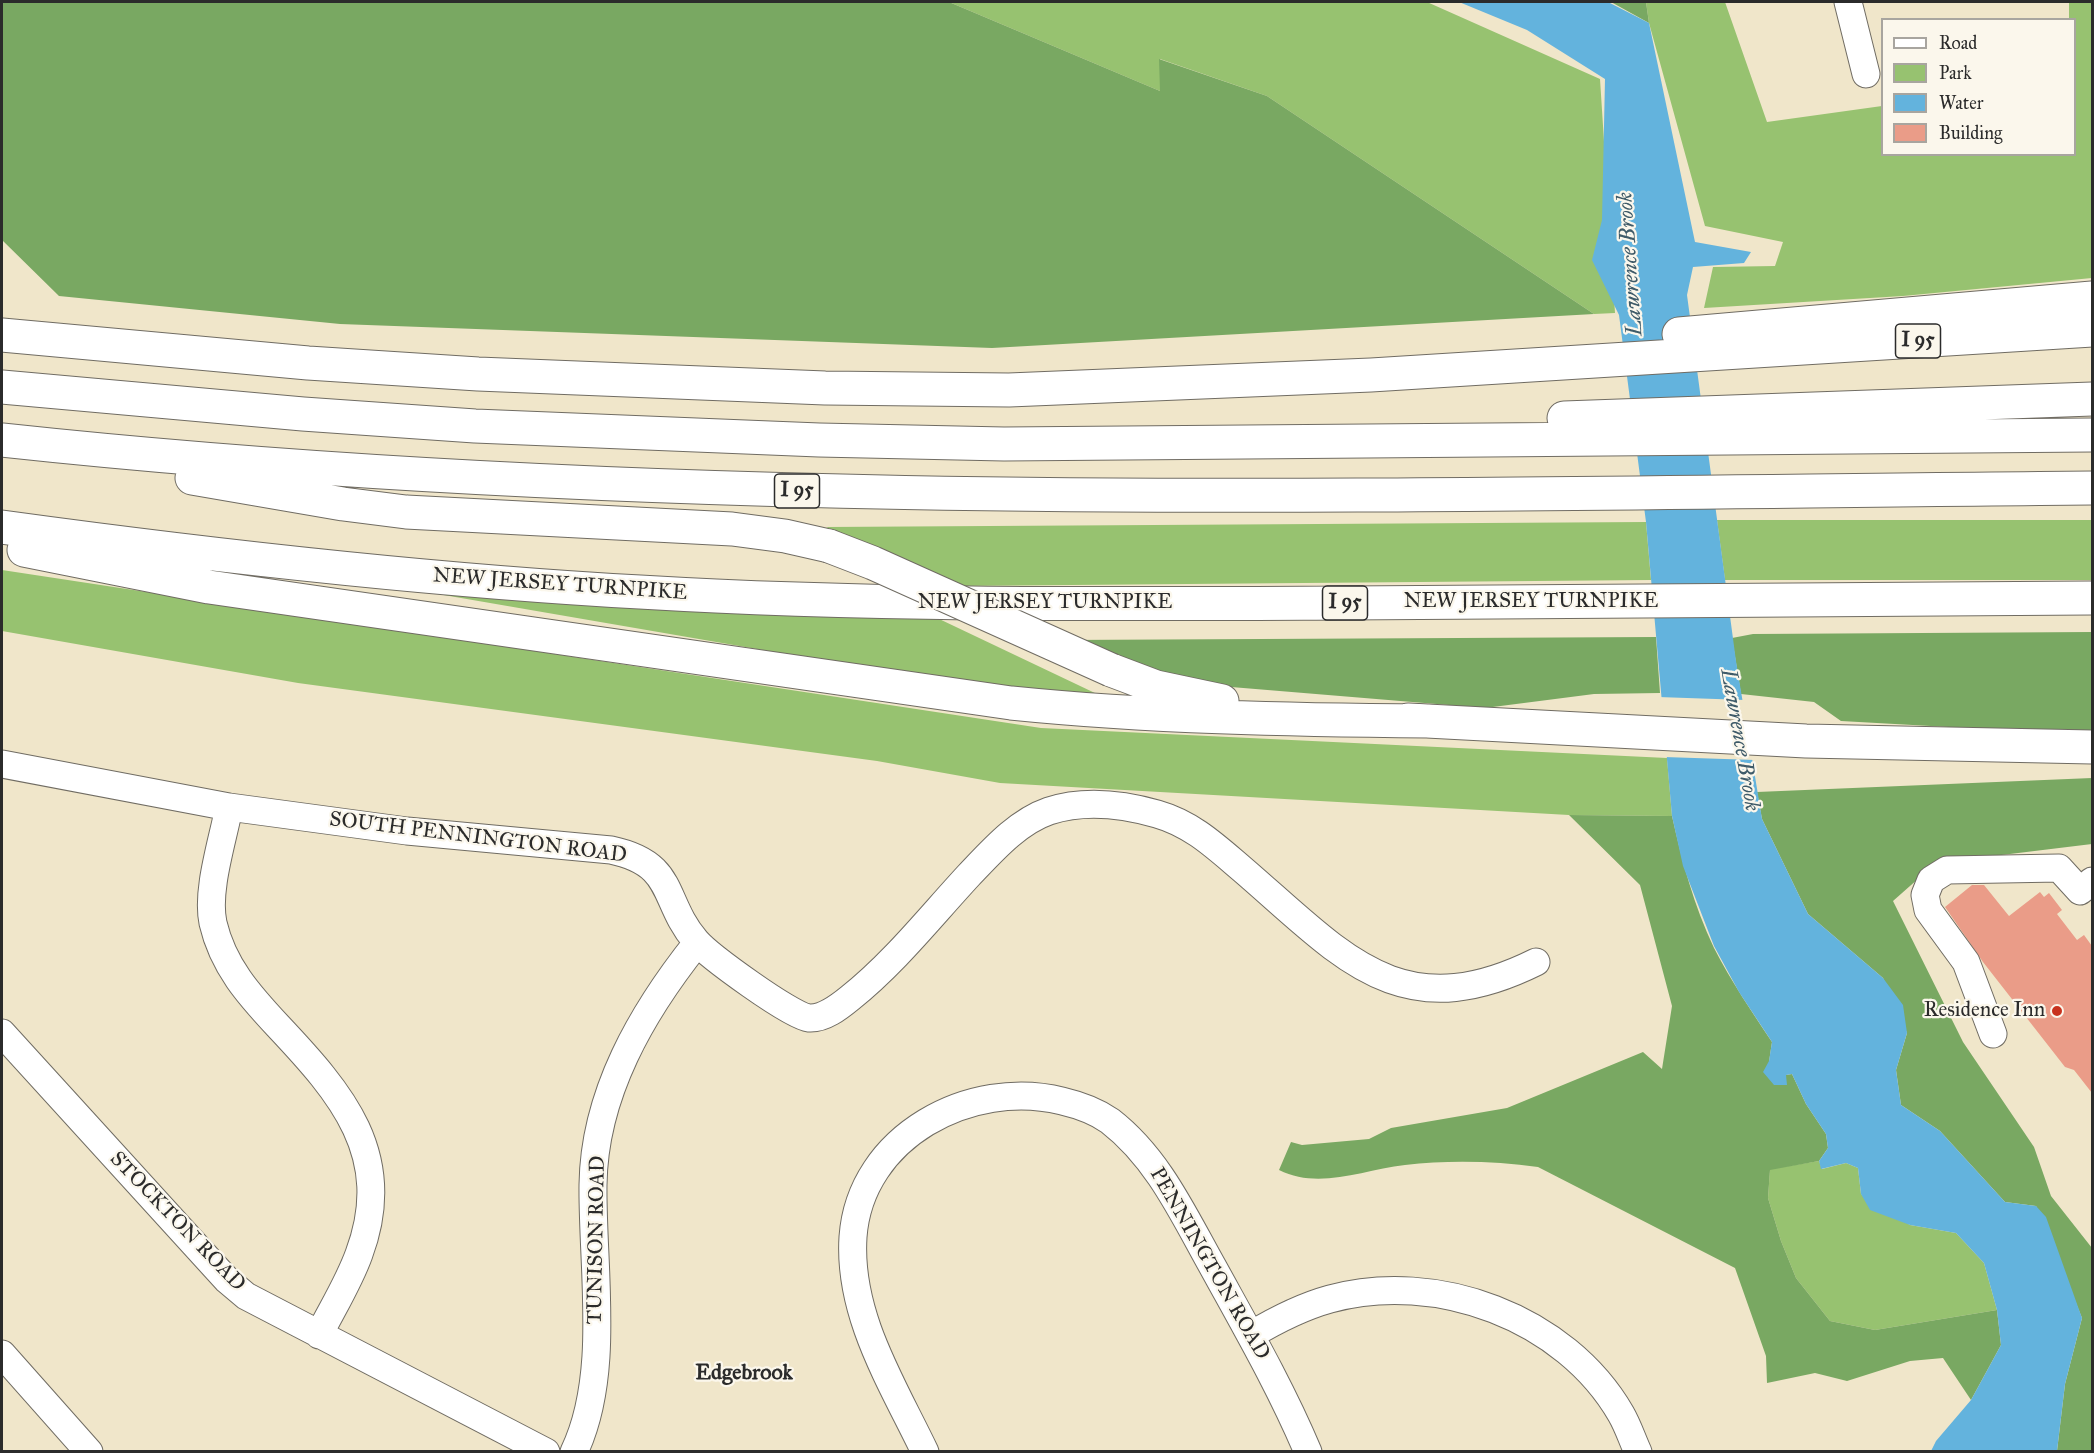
<!DOCTYPE html>
<style>
body{margin:0}
#map{position:relative;width:2094px;height:1453px;overflow:hidden;background:#f0e6ca;font-family:"IM FELL Great Primer",serif}
canvas{display:block}
.frame{position:absolute;inset:0;border:3px solid #2b2b2b;pointer-events:none}
.legend{position:absolute;left:1881px;top:18px;width:195px;height:138px;box-sizing:border-box;background:#fbf7ec;border:2px solid #a8a59f;margin:0;padding:8px 10px;list-style:none;font-size:18px;color:#2b2b2b}
.legend li{display:flex;align-items:center;gap:12px;height:30px}
.legend b{width:30px;border:2px solid #a8a59f}
</style>
<div id="map">
<canvas width="2094" height="1453"></canvas>
<div class="frame"></div>
<ul class="legend">
<li><b style="height:8px;background:#fff"></b>Road</li>
<li><b style="height:16px;background:#97c270"></b>Park</li>
<li><b style="height:16px;background:#63b3dd"></b>Water</li>
<li><b style="height:16px;background:#ea9c88"></b>Building</li>
</ul>
</div>
<script>
const ctx = document.querySelector('canvas').getContext('2d');
ctx.lineJoin = 'round';
function fill(path, color) { ctx.fillStyle = color; ctx.fill(path, 'evenodd'); }
function stroke(path, color, width, dash) { ctx.strokeStyle = color; ctx.lineWidth = width; ctx.lineCap = dash ? 'butt' : 'round'; ctx.setLineDash(dash || []); ctx.stroke(path); }
function label(font, color, halo, rows, align = 'center') {
  ctx.font = font + ' "IM FELL Great Primer",serif'; ctx.lineWidth = 4.5; ctx.setLineDash([]); ctx.textBaseline = 'middle'; ctx.strokeStyle = halo; ctx.fillStyle = color; for (const [text, x, y, turn = 0] of rows) {
    ctx.save(); ctx.translate(x, y); ctx.rotate((+turn || 0) * Math.PI / 180); ctx.textAlign = isNaN(turn) ? turn : align; if (halo) ctx.strokeText(text, 0, 0); ctx.fillText(text, 0, 0); ctx.restore();
  }
}
fill(new Path2D(`
 M949,2H1427L1600,79L1615,313L1594,314L1267,96L1160,59V91Z
 M1646,2H1725L1767,122L1882,106V154H2074V20L2069,19V2H2092V278L1903,296L1704,308L1713,267L1775,266L1783,242L1705,226L1649,23Z
 M1717,520H2092V580H1725Z
 M1646,522L1651,580L955,586L826,527Z
 M2,570L1041,728L1667,758L1672,816L1569,815L1000,783L877,761L298,683L2,631Z
 M432,593L935,617L1097,694L960,684Z
 M1819,1161L1822,1169L1846,1163L1858,1168L1861,1194L1910,1225L1956,1233L1984,1263L1997,1310L1875,1330L1830,1321L1796,1278L1781,1241L1768,1198L1770,1169Z`), '#97c270');
fill(new Path2D(`
 M2,2H949L1160,91L1159,59L1267,96L1594,314L992,348L340,324L59,296L2,240Z
 M1611,2H1646L1649,23Z
 M2092,632V735L1841,721L1814,702L1741,694L1732,638L1753,634Z
 M1656,637L1660,693L1594,694L1485,708L1195,684L1064,640Z
 M2092,778V844L1936,863L1893,901L1963,1042L2034,1147L2051,1196L2092,1248V1451H2057L2065,1384L2082,1318L2036,1206L2005,1202L1940,1131L1901,1105L1896,1070L1907,1033L1883,978L1808,914L1762,819L1757,792Z
 M1569,815L1672,816C1682,861 1694,906 1714,948C1731,981 1752,1012 1772,1042L1769,1062L1786,1075L1792,1074L1806,1104L1826,1134L1828,1148L1819,1161L1770,1170L1768,1198L1781,1241L1796,1278L1830,1321L1875,1330L1997,1310L2001,1345L1971,1400L1943,1358L1910,1361L1847,1381L1815,1373L1767,1383L1766,1356L1735,1268L1538,1167C1495,1161 1448,1160 1405,1165C1362,1170 1319,1190 1279,1170L1291,1142L1302,1145L1369,1139L1391,1128L1507,1108L1643,1052L1662,1069L1672,1006L1640,885Z`), '#79a862');
fill(new Path2D(`
 M1459,2H1608L1649,23L1695,242L1751,252L1744,263L1693,267L1687,295L1736,661L1762,819L1808,914L1883,978L1903,1005L1907,1033L1896,1070L1901,1105L1940,1131L2005,1202L2036,1206L2046,1217L2082,1318L2065,1384L2057,1451H1931L1936,1441L1971,1400L2001,1345L1997,1310L1984,1263L1956,1233L1910,1225L1870,1210L1861,1194L1858,1168L1846,1163L1821,1169L1819,1161L1828,1148L1826,1134L1806,1104L1792,1074L1786,1075L1787,1085H1774L1763,1072L1769,1061L1772,1042L1739,992L1714,946L1683,866L1672,816L1646,522L1619,315L1592,260L1602,220L1605,79L1527,30Z`), '#63b3dd');
fill(new Path2D(`
 M1658,697L1745,700L1755,760L1664,757Z`), '#f0e6ca');
fill(new Path2D(`
 M1972,885H1984L2009,916L2040,892L2044,897L2049,893L2062,910L2057,914L2077,940L2084,935L2092,946V1093L2074,1070L2065,1067L1983,962L1945,907Z`), '#ea9c88');
const minor = new Path2D(`
 M1848,2L1866,74
 M2,764L229,807L407,831L611,850C677,864 661,900 696,941C709,956 791,1016 809,1018C824,1019 839,1007 850,998C894,963 931,916 969,875C992,851 1017,822 1049,811C1083,800 1122,804 1157,814C1192,824 1215,846 1242,869C1341,954 1399,1030 1536,962
 M229,807C223,840 206,890 213,923C223,966 249,995 278,1026C341,1093 396,1155 359,1254C349,1282 332,1309 319,1335
 M2,1033L227,1280L246,1296L546,1452
 M1993,1034L1966,962L1928,910L1925,895L1931,880L1947,870L2059,868L2080,891L2092,881
 M1251,1335C1276,1320 1301,1307 1330,1299C1436,1270 1565,1317 1621,1414C1628,1426 1632,1439 1638,1452
 M2,1354L89,1452
 M574,1452C611,1375 592,1269 593,1185C594,1094 642,1012 697,943
 M925,1452C892,1383 848,1315 853,1237C860,1136 971,1078 1062,1101C1079,1105 1096,1111 1110,1121C1159,1159 1184,1216 1214,1269C1247,1329 1281,1388 1308,1452`);
const highway = new Path2D(`
 M1679,334L2092,298
 M2,335L308,363L478,374L825,388L1009,390L1371,375L2092,330
 M2,387L303,414L475,426L819,440L1004,444L2092,435
 M1564,418L2092,399
 M2,440C696,515 1395,494 2092,488
 M192,478L343,504L406,512L732,529L785,536L829,546
 M2,527C214,556 426,580 640,592C875,606 1110,604 1345,603C1594,602 1843,599 2092,598
 M24,550L209,587L1011,703C1150,717 1289,720 1429,721
 M1111,670L1156,687L1222,701
 M1408,720L1806,741L2092,747`);
stroke(minor, '#706c63', 29);
stroke(highway, '#706c63', 35);
stroke(minor, '#fff', 27);
stroke(highway, '#fff', 33);
const highwayBridge = new Path2D(`
 M829,546L873,563L1111,670`);
stroke(highwayBridge, '#706c63', 35, []);
stroke(highwayBridge, '#fff', 33);
for (const [x, y, r, color] of [
 [2057,1011,6,"#c8321e"]
]) { const dot = new Path2D(); dot.arc(x, y, r, 0, 2 * Math.PI); ctx.fillStyle = color; ctx.fill(dot); stroke(dot, '#fbf7ec', 2); }
for (const [x, y, w] of [
 [1918,341,45],
 [797,491,45],
 [1345,603,45]
]) { const box = new Path2D(); box.roundRect(x - w / 2, y - 17, w, 34, 4.5); ctx.fillStyle = '#fbf7ec'; ctx.fill(box); stroke(box, '#2b2b2b', 1.5); }
label('bold 20px', '#2b2b2b', null, [
 ["I 95",1918,341],
 ["I 95",797,491],
 ["I 95",1345,603]
]);
label('21px', '#2b2b2b', '#fbf7ec', [
 ["NEW JERSEY TURNPIKE",560,585,4],
 ["NEW JERSEY TURNPIKE",1531,602],
 ["NEW JERSEY TURNPIKE",1045,603],
 ["SOUTH PENNINGTON ROAD",478,838,7],
 ["STOCKTON ROAD",177,1222,46],
 ["TUNISON ROAD",597,1240,-89],
 ["PENNINGTON ROAD",1209,1264,60]
]);
label('21px', '#2b2b2b', '#fbf7ec', [
 ["Residence Inn",2045,1011]
], 'right');
label('italic 22px', '#3f5b69', '#fbf7ec', [
 ["Lawrence Brook",1631,264,-94],
 ["Lawrence Brook",1739,740,80]
]);
label('bold 22px', '#2b2b2b', '#fbf7ec', [
 ["Edgebrook",744,1374]
]);
</script>
